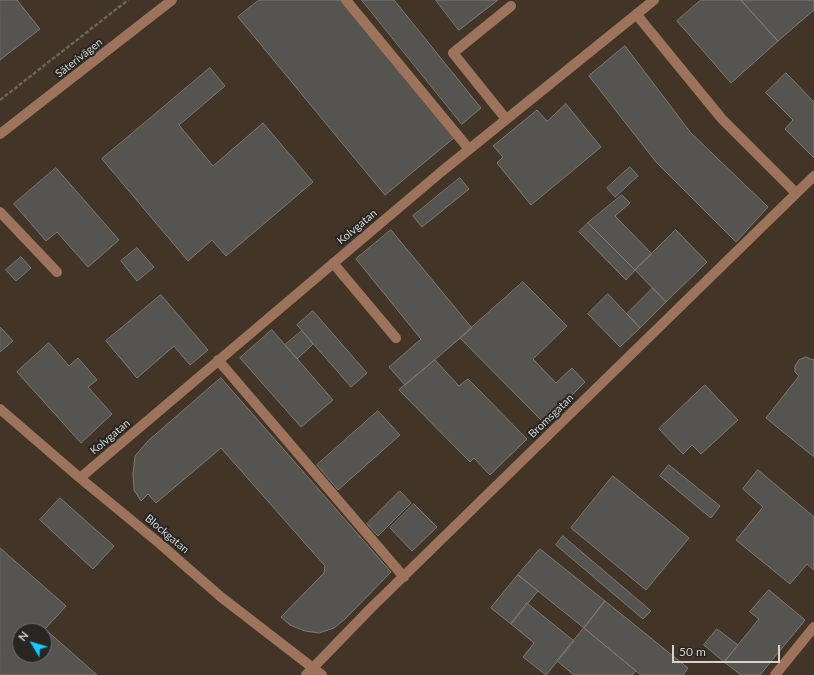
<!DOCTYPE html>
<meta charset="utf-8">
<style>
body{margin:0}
#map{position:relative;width:814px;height:675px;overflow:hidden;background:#31302c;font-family:Lato,sans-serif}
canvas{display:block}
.north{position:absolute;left:12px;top:623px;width:40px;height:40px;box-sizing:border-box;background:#272622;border:1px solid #6c6b68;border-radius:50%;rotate:308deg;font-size:11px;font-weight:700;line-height:16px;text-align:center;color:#d4d3d0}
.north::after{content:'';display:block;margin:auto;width:14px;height:18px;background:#13cafb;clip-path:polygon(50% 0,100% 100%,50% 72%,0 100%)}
.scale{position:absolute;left:672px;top:645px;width:108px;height:18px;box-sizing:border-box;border:2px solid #d4d3d0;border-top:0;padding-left:5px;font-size:12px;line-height:14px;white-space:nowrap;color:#d4d3d0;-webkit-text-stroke:3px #272622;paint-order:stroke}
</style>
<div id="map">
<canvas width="814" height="675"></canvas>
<div class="north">N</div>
<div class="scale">50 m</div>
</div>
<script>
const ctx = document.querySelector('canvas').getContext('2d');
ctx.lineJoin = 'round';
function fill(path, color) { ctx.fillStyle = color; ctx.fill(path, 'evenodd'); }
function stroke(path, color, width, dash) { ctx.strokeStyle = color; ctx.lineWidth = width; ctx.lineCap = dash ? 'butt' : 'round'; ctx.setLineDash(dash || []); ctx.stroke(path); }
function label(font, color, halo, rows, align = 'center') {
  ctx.font = font + ' Lato,sans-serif'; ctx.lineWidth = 4; ctx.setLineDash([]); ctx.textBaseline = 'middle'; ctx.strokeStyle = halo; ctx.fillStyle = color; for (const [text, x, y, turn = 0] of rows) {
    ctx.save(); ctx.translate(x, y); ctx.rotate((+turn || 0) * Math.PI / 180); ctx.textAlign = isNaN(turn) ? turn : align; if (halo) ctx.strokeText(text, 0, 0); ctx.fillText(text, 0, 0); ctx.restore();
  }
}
fill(new Path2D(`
 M0,0H814V675H0ZM20,631H44V655H20Z`), '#423527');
const building = new Path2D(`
 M0,0H17L40,29L0,60Z
 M259,0H341L455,137L385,195L238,17Z
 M362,0H394L481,108L462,124Z
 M436,0H498L459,30Z
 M701,0H741L778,41L731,83L677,21Z
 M741,0H814V10L778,41Z
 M625,46L691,133L768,207L736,242L656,162L589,76Z
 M210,68L225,86L179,125L213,166L263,123L313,182L226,256L212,240L188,261L102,159Z
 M786,73L814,102V158L785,129L793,120L766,93Z
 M566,104L601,147L531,205L497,163L503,157L493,146L537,110L547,121Z
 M630,167L638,176L615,197L607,188Z
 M56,168L119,240L88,267L57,232L46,241L14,204Z
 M460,178L469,189L422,227L413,216Z
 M622,195L630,203L615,216L652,254L635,270L588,223Z
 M588,223L635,270L626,280L579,232Z
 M391,230L472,328L405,385L389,367L421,339L356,259Z
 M676,230L707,262L666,302L635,270Z
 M137,248L154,267L137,281L121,261Z
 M21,257L31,268L16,281L6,270Z
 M523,282L567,326L533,359L556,383L572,368L585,382L544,423L460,338Z
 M653,288L666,302L640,328L627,314Z
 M608,294L640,328L620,347L588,314Z
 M161,295L208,350L190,365L174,346L137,378L106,341Z
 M313,311L367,373L351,387L297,325Z
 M0,327L13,341L0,352Z
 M272,330L333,400L301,427L240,358Z
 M302,331L313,344L297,359L285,345Z
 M49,343L69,366L78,358L97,380L88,387L112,414L81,443L17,372Z
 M806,357L813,360L814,359V457L766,418L799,376L795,372V366L799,360Z
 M435,360L459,386L468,379L527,439L490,475L474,458L470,462L399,390Z
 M221,378L391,572L345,619L334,628L319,633L305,631L290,625L281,617L324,573L325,566L221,448L156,503L148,494L141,501L134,490L133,474L135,456L148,441Z
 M705,385L738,420L701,454L692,445L683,454L659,429Z
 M378,411L400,435L338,490L317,465Z
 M669,465L720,506L711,518L660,476Z
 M758,470L814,517V570L807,564L790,584L736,540L763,507L743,489Z
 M613,476L689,538L646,590L571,528Z
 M400,491L411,503L378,536L367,524Z
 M60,498L114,546L93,569L40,520Z
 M414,504L437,527L412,551L390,528Z
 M563,536L651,611L643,619L556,545Z
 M0,548L66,606L45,629L97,675H0ZM20,631H44V655H20Z
 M540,549L605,601L584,628L518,575Z
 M518,575L538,591L511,624L491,608Z
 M769,590L805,620L760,675H741L724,662L759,619L750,612Z
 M605,601L688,668L683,675H641L584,628Z
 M527,603L574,641L546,675L523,657L534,643L511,624Z
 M584,628L636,671L632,675H574L557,661Z
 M717,629L738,645L724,662L704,645Z`);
fill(building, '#565450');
stroke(building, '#7c7a76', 1);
stroke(new Path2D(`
 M0,100L128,0`), '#676662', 2.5, [4, 2]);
stroke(new Path2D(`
 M346,0L469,149
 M636,14L722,119L796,193
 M506,119L453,53L511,6
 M0,134L172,0
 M0,212L57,272
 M333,263L396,338
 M218,360L404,577
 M0,409L80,478L159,543L221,597L322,675
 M80,478L441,172L654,0
 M306,675L371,608L814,176
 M775,675L814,627`), '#9d735b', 10);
label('11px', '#d4d3d0', '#272622', [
 ["Säterivägen",79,58,-38],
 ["Kolvgatan",357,227,-40],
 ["Bromsgatan",551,416,-44],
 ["Kolvgatan",110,437,-40],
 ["Blockgatan",167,534,40]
]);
</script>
